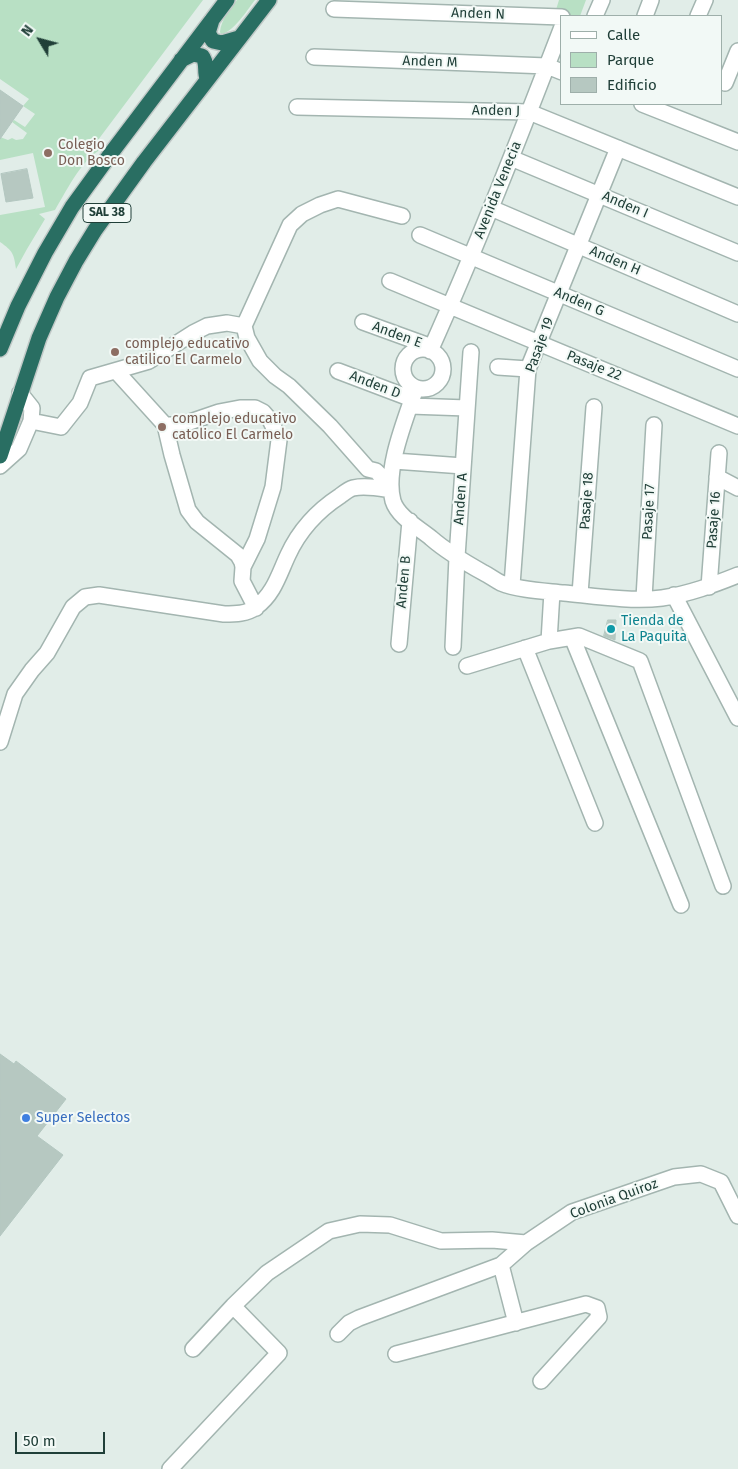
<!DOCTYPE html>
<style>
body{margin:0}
#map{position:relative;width:738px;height:1469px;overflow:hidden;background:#e1ede8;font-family:"Fira Sans",sans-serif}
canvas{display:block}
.legend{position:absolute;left:560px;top:15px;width:162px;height:90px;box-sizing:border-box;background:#f2f9f6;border:1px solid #9eafaa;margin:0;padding:6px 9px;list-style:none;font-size:15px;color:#203f38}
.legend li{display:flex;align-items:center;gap:10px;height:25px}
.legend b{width:25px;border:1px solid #9eafaa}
.north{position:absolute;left:15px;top:15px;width:50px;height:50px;-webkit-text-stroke:4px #f2f9f6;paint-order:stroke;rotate:307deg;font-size:14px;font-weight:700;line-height:20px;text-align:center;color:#203f38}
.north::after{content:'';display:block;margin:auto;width:18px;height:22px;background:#203f38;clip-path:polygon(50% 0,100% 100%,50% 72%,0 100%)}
.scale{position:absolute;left:15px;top:1432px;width:90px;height:22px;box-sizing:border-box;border:2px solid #203f38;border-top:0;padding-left:6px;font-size:15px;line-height:18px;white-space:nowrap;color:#203f38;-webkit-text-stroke:4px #f2f9f6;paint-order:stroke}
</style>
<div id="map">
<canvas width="738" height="1469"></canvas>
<ul class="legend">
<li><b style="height:6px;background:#fff"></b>Calle</li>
<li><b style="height:14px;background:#b8e0c4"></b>Parque</li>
<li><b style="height:14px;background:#b6c8c1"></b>Edificio</li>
</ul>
<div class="north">N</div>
<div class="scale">50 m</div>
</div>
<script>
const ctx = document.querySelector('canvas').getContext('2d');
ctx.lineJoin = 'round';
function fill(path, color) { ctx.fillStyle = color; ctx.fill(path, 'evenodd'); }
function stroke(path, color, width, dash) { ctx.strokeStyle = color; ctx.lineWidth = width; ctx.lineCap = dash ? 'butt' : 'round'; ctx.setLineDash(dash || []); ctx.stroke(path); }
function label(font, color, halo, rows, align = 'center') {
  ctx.font = font + ' "Fira Sans",sans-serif'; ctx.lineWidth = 4; ctx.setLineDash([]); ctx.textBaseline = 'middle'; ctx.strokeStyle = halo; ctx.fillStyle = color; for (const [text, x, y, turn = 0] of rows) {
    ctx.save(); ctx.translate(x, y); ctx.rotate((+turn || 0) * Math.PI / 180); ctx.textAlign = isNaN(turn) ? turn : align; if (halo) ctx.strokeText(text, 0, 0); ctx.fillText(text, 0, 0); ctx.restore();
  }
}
fill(new Path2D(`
 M0,0H203L95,144L102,143L107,146C82,157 69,187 55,210L39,214L45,219L27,249L16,269C14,254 13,251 0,242V215L45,207L33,153L0,160V137L8,140L12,138L16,140L23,139L27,133L12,122L14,120L25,127L35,114L23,106L29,99L0,79Z
 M237,0H255C247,10 234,32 221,34L220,32C221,20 230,9 237,0Z
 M559,0H586L580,16H565L555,13Z`), '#b8e0c4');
const building = new Path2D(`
 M0,90L23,106L0,139Z
 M27,169L33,198L6,202L1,174Z
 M608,620H616L615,640L604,636Z
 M0,1054L14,1064L16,1061L66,1099L37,1136L63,1155L0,1236Z`);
fill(building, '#b6c8c1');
stroke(building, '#b3c7c0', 1);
const minor = new Path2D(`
 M334,9L562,17
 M595,16L602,0
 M645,16L651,0
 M698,16L705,0
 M314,57L547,66L562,72
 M725,83L738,51
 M642,104L738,142
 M297,107L529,112L738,197
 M511,158L738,253
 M491,208L738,314
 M420,235L738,369
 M390,281L738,426
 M363,322L432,347
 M403 369a20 20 0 1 1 40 0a20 20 0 1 1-40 0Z
 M430,351C478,244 520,136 562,27
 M498,367L528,369
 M116,371L165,425L172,455L188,510L197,522L238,555L242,562L243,567L242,581L256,608
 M338,371L412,399
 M416,388C406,418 384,470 393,501C398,517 419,528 431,538C447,552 466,563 484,573C490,576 495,580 501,583C518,590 545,591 564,593C594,596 632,602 662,598C689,594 713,585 738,575
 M410,406L467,408
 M31,421L61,427L80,403L90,378L149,361L193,333L207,326L227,323L244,326
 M165,425H181L219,412L240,408H255L263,412L270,420L274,428L279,440L273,487L257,539L243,567
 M394,461L463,466
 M0,466L19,449L31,421L32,408L20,393
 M717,477L738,488
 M382,488L381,476L376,471L368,469L330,426L289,386L275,376L260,361L247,338L244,326L290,225L302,214L320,205L338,199L402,216
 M512,585L528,369L618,148
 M709,587L719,453
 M580,594L594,407
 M674,595L738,718
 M644,598L654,425
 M572,637L681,905
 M549,641L552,592
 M399,644L410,521
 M453,647L457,557L471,352
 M525,648L595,823
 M467,666L549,641L579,636L640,661L723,886
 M0,742L15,694L32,670L47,653L73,607L85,597L99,595L224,614C235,614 247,614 256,607C274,594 279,574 288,555C299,531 317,511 340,496C344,493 349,489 353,488C365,485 379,488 391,490
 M501,1265L516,1323
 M338,1334L349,1323L359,1318L501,1265L526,1243
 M193,1349L233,1306L267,1273L329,1231L360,1224L390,1225L441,1241L492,1240L526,1243L572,1212L674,1177L701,1174L721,1182L738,1216
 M396,1354L586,1304L597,1308L599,1317L541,1381
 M170,1469L279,1353L233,1306`);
const highway = new Path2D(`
 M212,20L208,33L213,41L222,43L239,38
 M181,60L193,54L202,56C208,63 204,71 207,78
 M0,349L18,306L45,253L72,207L112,152L227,0
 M0,456L39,338L57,297L76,261L95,230L144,162L269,0`);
stroke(minor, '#a3b5b0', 18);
stroke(highway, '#c1c9c7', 18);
stroke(minor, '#fff', 15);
stroke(highway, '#296e62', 15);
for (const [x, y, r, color] of [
 [48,153,5,"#8d6e63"],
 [115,352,5,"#8d6e63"],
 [162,427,5,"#8d6e63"],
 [611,629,5,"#0f9aa8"],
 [26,1118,5,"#3f7fe0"]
]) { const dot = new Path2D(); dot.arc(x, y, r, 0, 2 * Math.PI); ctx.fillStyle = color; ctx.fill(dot); stroke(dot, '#f2f9f6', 2); }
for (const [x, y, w] of [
 [107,213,48]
]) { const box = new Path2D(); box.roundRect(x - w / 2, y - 9.5, w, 19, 4); ctx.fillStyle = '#f2f9f6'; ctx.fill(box); stroke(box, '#203f38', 1); }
label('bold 12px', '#203f38', null, [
 ["SAL 38",107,213]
]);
label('14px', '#203f38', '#f2f9f6', [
 ["Anden N",478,14,2],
 ["Anden M",430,62,2],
 ["Anden J",496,111,1],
 ["Avenida Venecia",498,190,-68],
 ["Anden I",625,205,23],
 ["Anden H",615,261,23],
 ["Anden G",579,302,23],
 ["Anden E",397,335,20],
 ["Pasaje 19",540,345,-70],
 ["Pasaje 22",594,366,22],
 ["Anden D",375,385,21],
 ["Anden A",461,499,-86],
 ["Pasaje 18",587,501,-86],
 ["Pasaje 17",649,512,-87],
 ["Pasaje 16",714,520,-86],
 ["Anden B",404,582,-85],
 ["Colonia Quiroz",614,1199,-20]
]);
label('14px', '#785e54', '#f2f9f6', [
 ["Colegio",58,145],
 ["Don Bosco",58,161],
 ["complejo educativo",125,344],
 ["catilico El Carmelo",125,360],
 ["complejo educativo",172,419],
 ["catolico El Carmelo",172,435]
], 'left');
label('14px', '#0d838f', '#f2f9f6', [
 ["Tienda de",621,621],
 ["La Paquita",621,637]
], 'left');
label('14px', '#366cbe', '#f2f9f6', [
 ["Super Selectos",36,1118]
], 'left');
</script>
